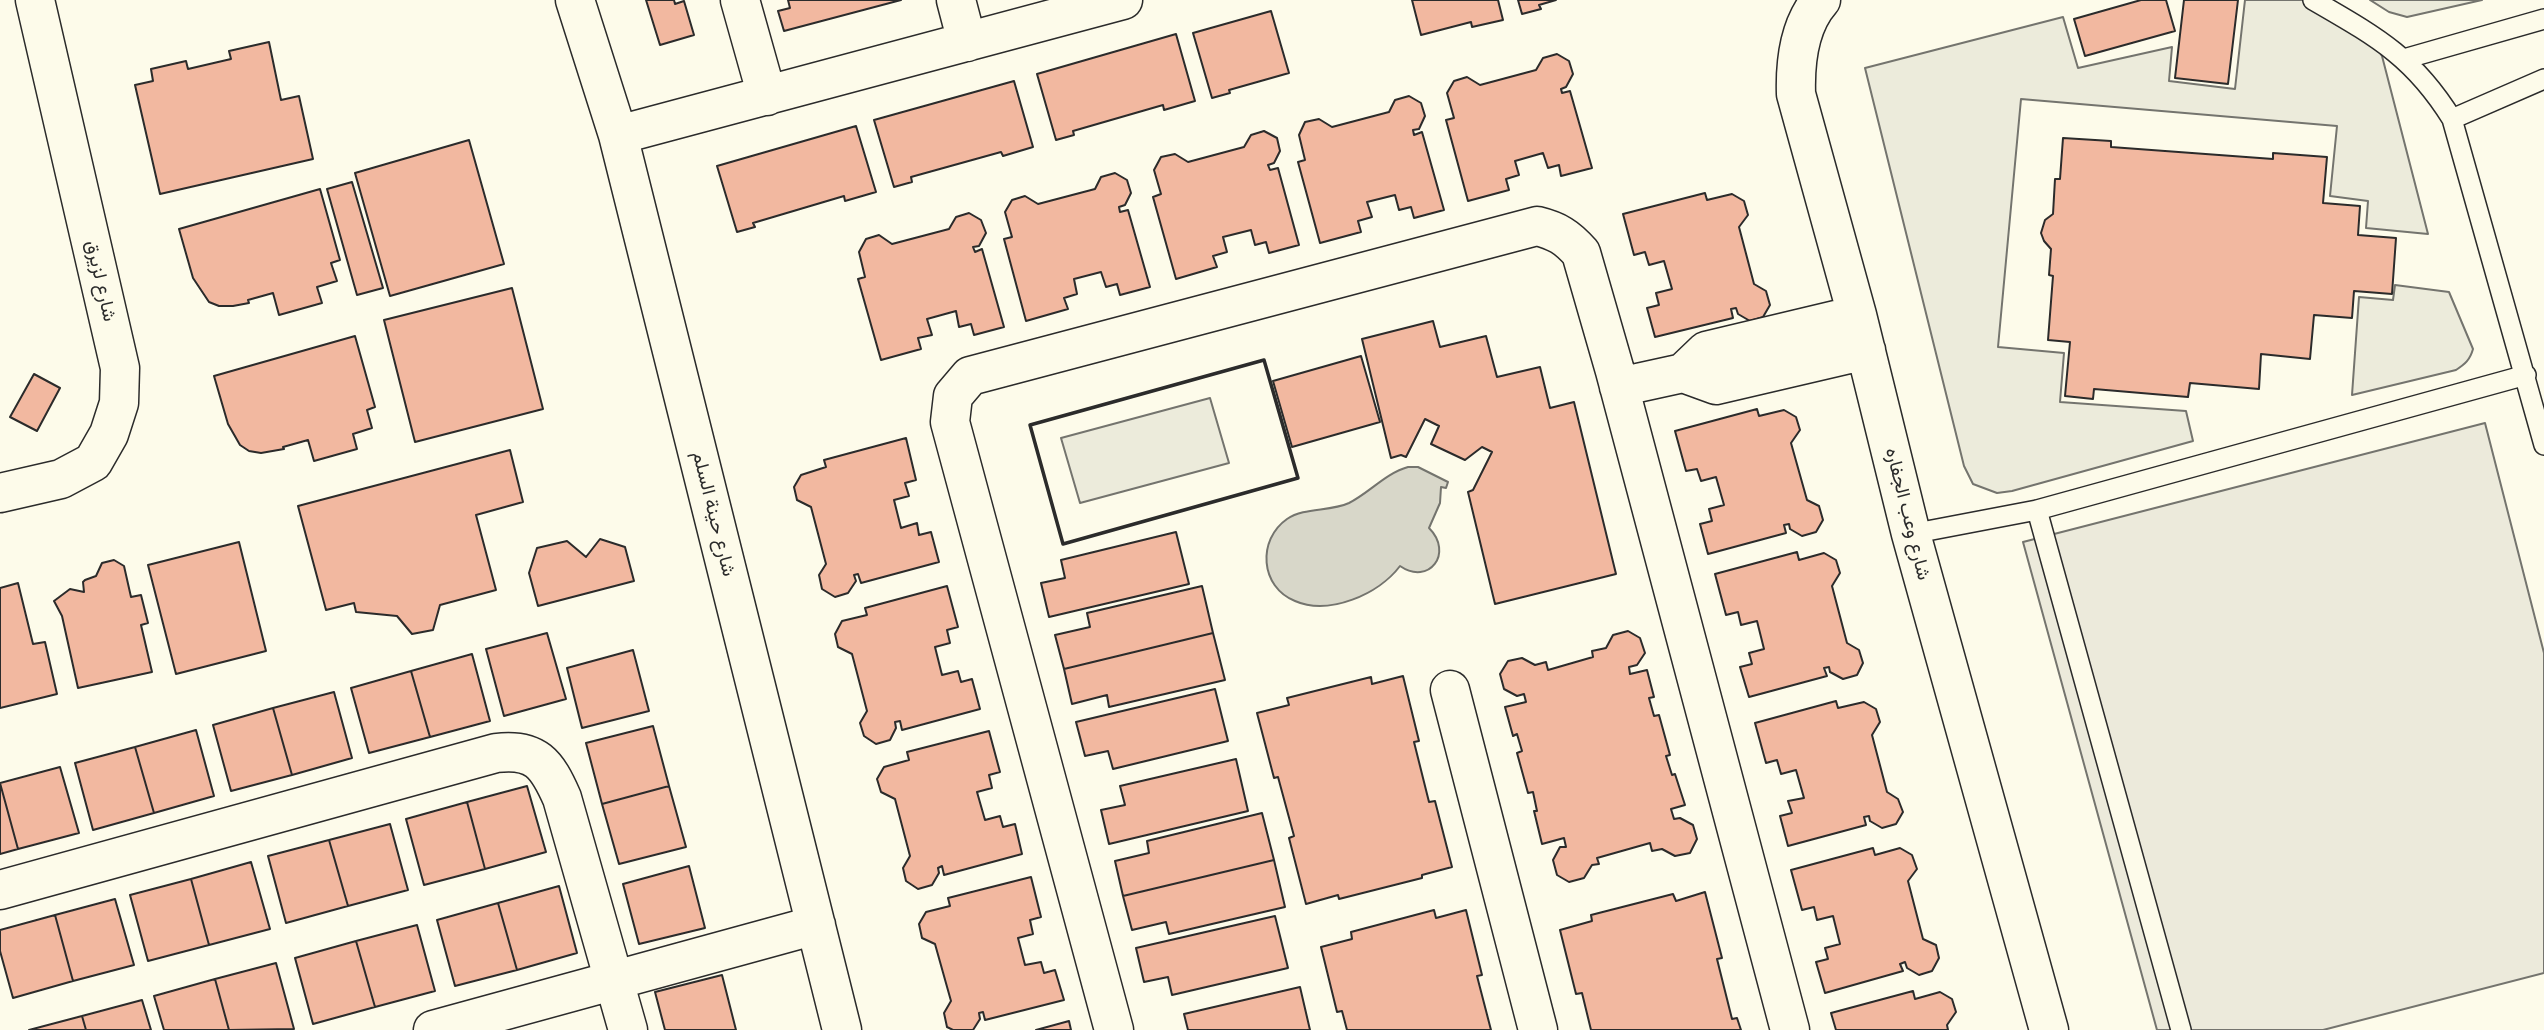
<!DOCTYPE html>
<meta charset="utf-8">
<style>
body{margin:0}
canvas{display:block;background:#fdfbea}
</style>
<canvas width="2544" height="1030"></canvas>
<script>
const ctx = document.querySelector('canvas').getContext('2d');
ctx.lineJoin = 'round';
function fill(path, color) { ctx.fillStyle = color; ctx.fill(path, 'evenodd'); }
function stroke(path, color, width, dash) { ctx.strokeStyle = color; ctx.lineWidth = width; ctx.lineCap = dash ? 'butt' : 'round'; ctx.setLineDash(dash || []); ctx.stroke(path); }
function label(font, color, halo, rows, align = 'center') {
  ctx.font = font + ' "DM Sans",Vazirmatn,sans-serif'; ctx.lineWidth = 5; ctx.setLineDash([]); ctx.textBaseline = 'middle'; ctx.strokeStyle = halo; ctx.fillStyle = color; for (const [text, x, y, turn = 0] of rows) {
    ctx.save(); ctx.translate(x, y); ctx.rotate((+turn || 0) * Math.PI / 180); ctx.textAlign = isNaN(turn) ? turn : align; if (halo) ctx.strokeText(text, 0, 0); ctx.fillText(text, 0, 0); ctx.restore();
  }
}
const green = new Path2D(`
 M2245,0H2308L2369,36L2382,56L2428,234L2366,228L2368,201L2330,196L2337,126L2021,99L1998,347L2064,353L2060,402L2186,411L2193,441L2012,491L1997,493L1973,484L1964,466L1865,68L2063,17L2078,68L2172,47L2169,81L2235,89Z
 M2370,0H2482L2407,17L2389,12Z
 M2395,285L2449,292L2473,349C2470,360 2465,364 2456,370L2352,395L2359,297L2393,300Z
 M1210,398L1229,463L1080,503L1061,438Z`);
fill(green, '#ecebdb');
stroke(green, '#74746e', 2);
const parking = new Path2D(`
 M2485,423L2544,653V973L2323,1030H2157L2023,542Z`);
fill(parking, '#eceadb');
stroke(parking, '#74746e', 2);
const water = new Path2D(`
 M1408,467H1418L1448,482L1446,488L1441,487L1440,503L1429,528C1454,553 1429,586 1400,566C1379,594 1329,616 1295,601C1260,587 1257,540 1287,519C1305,507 1329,512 1349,503C1369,493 1386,473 1408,467Z`);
fill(water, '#d8d7c9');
stroke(water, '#74746e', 2);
const building = new Path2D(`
 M646,0H674L675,4L684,1L694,35L660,45Z
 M788,0H901L784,31L778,11L790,8Z
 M1412,0H1498L1503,20L1472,27L1471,22L1421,35Z
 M1518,0H1556L1539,5L1541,9L1522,14Z
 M2141,0H2166L2175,31L2085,56L2074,19Z
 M2184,0H2238L2228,84L2175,78Z
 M1271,11L1289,73L1229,90L1230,93L1212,98L1193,33Z
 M1176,34L1195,101L1164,110L1163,105L1073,131L1074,135L1056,140L1037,74Z
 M269,42L281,100L299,96L313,159L160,194L135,85L153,81L151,69L186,61L188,69L231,59L229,51Z
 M1557,54L1569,61L1573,74L1566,87L1561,89L1562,93L1570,91L1592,168L1561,176L1559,165L1548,168L1543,153L1515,161L1519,175L1506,179L1509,190L1468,201L1446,120L1454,118L1447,93L1454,81L1467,77L1480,85L1536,70L1543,58Z
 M1014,81L1033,147L1003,156L1001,152L911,177L912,182L894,187L874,120Z
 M1409,96L1421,103L1425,116L1419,129L1413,130L1414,135L1422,132L1444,210L1414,218L1411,207L1399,210L1395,195L1367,202L1372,217L1358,221L1361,232L1320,243L1298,162L1305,160L1299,135L1305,122L1319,119L1332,127L1389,112L1395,100Z
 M856,126L876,192L845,201L844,196L753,223L755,227L737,232L717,166Z
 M1264,131L1277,138L1280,151L1274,163L1268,165L1270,170L1278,168L1299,245L1269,253L1266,242L1255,245L1251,230L1223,237L1227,252L1213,256L1217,267L1176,279L1153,197L1161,194L1154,170L1161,157L1175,154L1188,162L1244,147L1251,135Z
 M2063,138L2111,141V147L2273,159V153L2327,157L2323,203L2360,206L2358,235L2396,238L2392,294L2354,291L2352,318L2314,315L2310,359L2261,354L2259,389L2190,383L2188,397L2094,389L2093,399L2065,396L2070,342L2048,340L2053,276L2049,275L2051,249L2044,241L2041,233L2045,220L2053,214L2055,179H2060Z
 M469,140L504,264L390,296L355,173Z
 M1115,173L1127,180L1131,193L1125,205L1119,207L1120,212L1128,210L1150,287L1120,295L1117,284L1106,287L1101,272L1074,279L1077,294L1064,298L1068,309L1026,321L1004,239L1012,237L1005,212L1012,200L1025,196L1038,204L1095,189L1101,177Z
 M352,182L383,288L357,295L327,189Z
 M320,189L340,260L331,263L337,281L317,287L322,303L279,315L273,293L248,300L249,303L233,306H219L209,302L193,278L179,229Z
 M1705,193L1707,200L1732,194L1744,201L1748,215L1739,227L1754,284L1766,291L1770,305L1763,317L1750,321L1738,314L1736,308L1731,309L1733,318L1655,337L1647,308L1659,305L1656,293L1672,289L1664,261L1649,265L1645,252L1634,255L1623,214Z
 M969,213L981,220L986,233L979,246L973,247L975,252L982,249L1004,327L974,335L971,324L959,327L956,311L927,319L932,335L918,338L921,349L881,360L858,279L865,277L859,252L866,239L879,235L892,244L949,229L956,217Z
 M512,288L543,409L415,442L384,320Z
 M1433,321L1440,347L1486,336L1497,377L1540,367L1550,408L1574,402L1616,574L1495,604L1468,492L1473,490L1492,452L1482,447L1465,460L1431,444L1439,426L1425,419L1406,457L1401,455L1391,458L1362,339Z
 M355,336L375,407L367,410L372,428L353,434L357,449L314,461L308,440L283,447L284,449L261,453L249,451L240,445L228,424L214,376Z
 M1361,356L1380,422L1292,447L1273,381Z
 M34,374L60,388L37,431L10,417Z
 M1757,409L1759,416L1784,410L1796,417L1800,430L1791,443L1807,500L1819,506L1823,520L1816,532L1802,536L1790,529L1789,524L1784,525L1786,533L1708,554L1700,524L1712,521L1709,509L1724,505L1716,477L1701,481L1697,469L1686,471L1675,431Z
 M906,438L916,480L905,483L909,496L894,500L901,528L917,523L919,535L931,532L939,562L861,583L858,574L854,575L856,581L848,593L835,597L822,589L819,575L826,564L811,507L797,500L794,487L801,475L826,467L824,460Z
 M510,450L523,502L476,515L496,590L440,605L433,630L412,634L397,616L356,612L354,603L326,610L298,506Z
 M1176,532L1189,584L1049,617L1041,583L1065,578L1061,560Z
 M600,539L625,547L634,581L538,606L529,573L537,548L567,541L586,557Z
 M239,542L266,651L176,674L148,565Z
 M1797,552L1799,560L1824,553L1836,560L1840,573L1832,586L1847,643L1859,650L1863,663L1857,675L1843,679L1830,672L1829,667L1824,668L1827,676L1749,697L1740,667L1752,664L1749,653L1764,649L1757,621L1741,625L1738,612L1726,615L1715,574Z
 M114,560L124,566L131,597L141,595L148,623L141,625L152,672L78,688L62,616L54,601L70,589L84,592L83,582L85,580L96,576L102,563Z
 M18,583L33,644L45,642L57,694L0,708V588Z
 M947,586L958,627L947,630L950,643L935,647L942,675L958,671L961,682L972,679L980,709L902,730L900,721L895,722L896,728L890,740L876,744L864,736L860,723L867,711L852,654L838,647L835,634L842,621L867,615L865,608Z
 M1202,586L1213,633L1064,669L1055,635L1090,627L1087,613Z
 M1628,631L1640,638L1645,653L1637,665L1629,667L1630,674L1647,670L1654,697L1649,698L1654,716L1659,715L1670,755L1666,756L1672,775L1675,774L1685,805L1671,809L1674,819L1680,818L1693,825L1697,839L1690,853L1675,856L1662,849L1652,851L1650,843L1597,858L1599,864L1592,865L1584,878L1569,882L1557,875L1553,860L1560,847H1566L1564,838L1542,844L1534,811H1537L1533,792L1528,793L1517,753L1522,751L1517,734L1513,736L1505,707L1526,702L1524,694L1517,696L1504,689L1500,674L1508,661L1522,658L1535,665L1546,662L1548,670L1593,657L1592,651L1606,648L1613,635Z
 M547,633L566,699L504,716L486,649Z
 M1213,633L1225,680L1109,707L1107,695L1072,704L1064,669Z
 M633,650L649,711L582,728L567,668Z
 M472,654L490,721L430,737L411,671Z
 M411,671L430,737L369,753L351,688Z
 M1403,676L1419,741L1414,742L1429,802L1435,801L1452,867L1422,875V878L1339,899L1338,895L1306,904L1289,838L1294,836L1278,777L1274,778L1257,713L1289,705L1287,698L1371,677L1372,684Z
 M1215,689L1228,741L1113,769L1108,751L1085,756L1076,722Z
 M334,692L352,758L292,775L273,708Z
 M1836,701L1838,708L1864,702L1876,709L1880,722L1872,735L1887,792L1898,799L1903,812L1896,824L1882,828L1870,821L1869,816L1864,817L1866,825L1788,846L1780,816L1792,813L1788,801L1804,798L1796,770L1781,774L1777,760L1766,763L1755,723Z
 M273,708L292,775L231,791L213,725Z
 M653,726L669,786L602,804L586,743Z
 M196,730L214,796L154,813L135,747Z
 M989,731L1000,772L989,775L992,788L977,792L985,820L1000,816L1003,827L1015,824L1022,854L944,875L942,866L938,868L939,873L932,885L918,889L906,881L903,868L910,856L895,799L881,792L877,779L884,767L909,760L907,752Z
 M135,747L154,813L93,830L75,763Z
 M1236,759L1248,811L1109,844L1101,810L1125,805L1120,786Z
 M60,767L79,833L18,849L0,783Z
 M0,783L18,849L0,854Z
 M527,786L546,852L485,869L467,802Z
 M669,786L686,847L619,864L602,804Z
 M467,802L485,869L424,885L406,819Z
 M1262,813L1274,860L1123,896L1115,861L1149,853L1147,841Z
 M390,824L408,890L348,906L329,840Z
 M329,840L348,906L286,923L268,856Z
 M1873,848L1875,855L1900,848L1912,855L1917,869L1908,881L1923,939L1936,945L1939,958L1932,971L1919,975L1907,968L1905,962L1900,964L1903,971L1825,993L1816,962L1828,959L1825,948L1840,944L1833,916L1817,920L1814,907L1802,910L1791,870Z
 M1274,860L1285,907L1169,934L1166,922L1132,930L1123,896Z
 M251,862L270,929L209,945L191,879Z
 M689,866L705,928L639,944L623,884Z
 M1031,877L1041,917L1030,920L1033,934L1018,938L1025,965L1041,962L1044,973L1055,970L1064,1000L985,1020L983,1012L979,1013L980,1019L973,1030H953L947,1027L944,1013L951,1001L935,944L922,938L919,924L926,912L950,906L948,898Z
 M191,879L209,945L148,961L130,895Z
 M559,886L577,953L517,970L498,903Z
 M1705,892L1722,958L1717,959L1732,1019L1737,1018L1741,1030H1591L1582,993L1576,994L1560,930L1592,921L1591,915L1673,894L1676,901Z
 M115,899L134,965L73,981L55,915Z
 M498,903L517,970L455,986L437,920Z
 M1434,910L1436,918L1466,910L1482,975L1477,976L1491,1030H1347L1342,1011L1337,1012L1321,947L1352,939L1351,932Z
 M55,915L73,981L13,998L0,951V930Z
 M1275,916L1288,968L1172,995L1168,977L1144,982L1136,948Z
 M417,925L435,991L375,1007L356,941Z
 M356,941L375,1007L313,1024L295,958Z
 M276,963L294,1029L229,1030L215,979Z
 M722,975L736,1030H665L655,992Z
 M215,979L229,1030H164L154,996Z
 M1300,987L1310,1030H1188L1184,1014Z
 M1913,991L1915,999L1940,992L1952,999L1956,1012L1947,1025L1948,1030H1836L1831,1013Z
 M142,1000L151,1030H86L82,1016Z
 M82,1016L86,1030H29Z
 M1069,1021L1071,1030H1036Z`);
fill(building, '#f2b8a0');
stroke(building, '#2b2b2b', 2);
const service = new Path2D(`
 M2313,0C2375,36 2413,56 2452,119L2544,445
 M2404,59L2544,19
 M2452,119L2544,79
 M2037,510L2181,1030
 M1911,534L2037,510L2526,375`);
const minor = new Path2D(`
 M575,0L618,135L842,1030
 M740,0L767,96
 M956,0L967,42
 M1821,0C1799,25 1795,62 1796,94L1857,315L1911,534L2049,1030
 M618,135L1123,0
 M1683,373L1716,385L1866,350
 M1619,387L1683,373L1706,351L1857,315
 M0,493L61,479L93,462L109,434L119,403L120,368L35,0
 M1450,690L1538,1030
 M0,890L496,753C536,748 547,764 562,798L628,1030
 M433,1030L816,925
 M1114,1030L950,422L953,396L970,376L1537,226C1557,231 1567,237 1581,253L1615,371L1790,1030`);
stroke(service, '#2b2b2b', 22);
stroke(minor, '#2b2b2b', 41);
stroke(service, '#fdfbea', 19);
stroke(minor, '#fdfbea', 38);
stroke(new Path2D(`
 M1264,360L1298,478L1063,544L1030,425Z`), '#2b2b2b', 3.5);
label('19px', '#2b2b2b', '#fdfbea', [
 ["شارع لزيرق",100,281,77],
 ["شارع حينة السلم",713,514,76],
 ["شارع وعب الجفاره",1907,514,76]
]);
</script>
